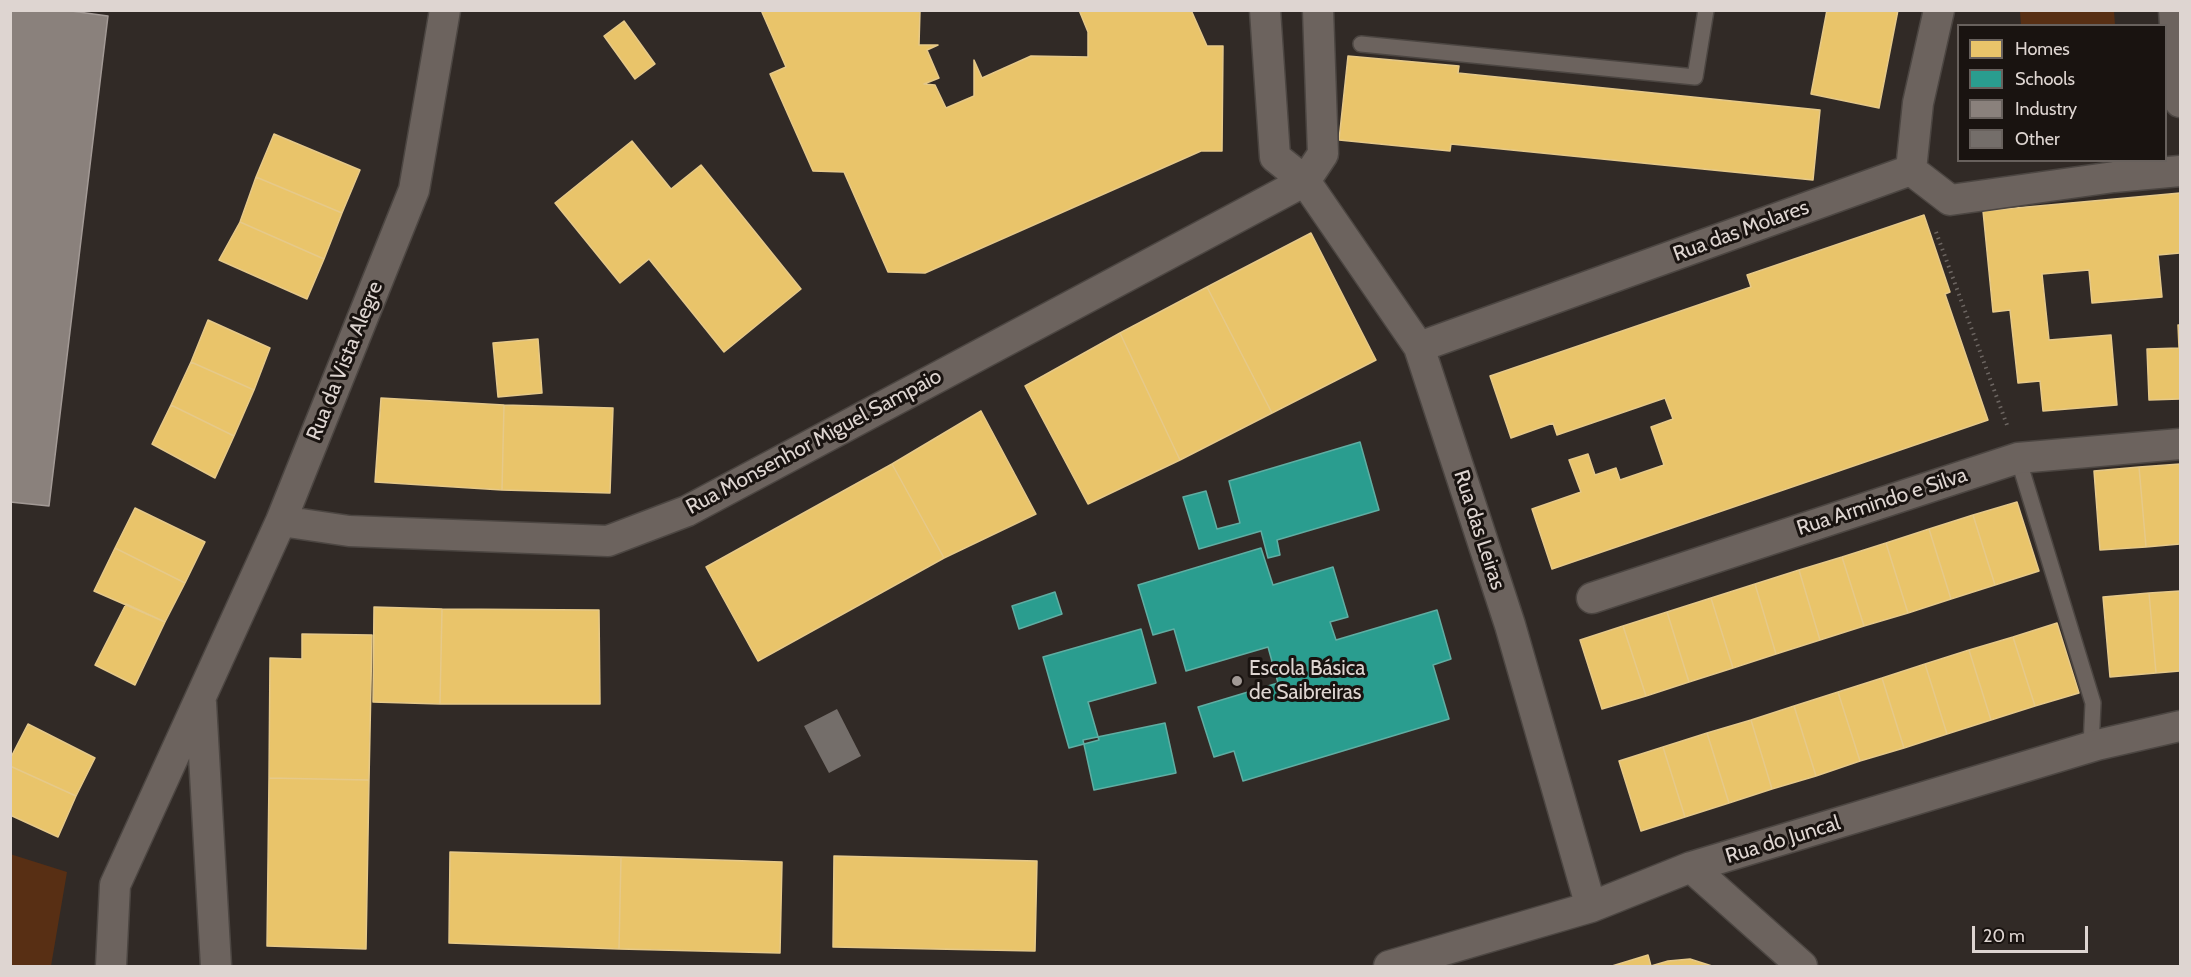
<!DOCTYPE html>
<meta charset="utf-8">
<style>
body{margin:0}
#map{position:relative;width:2191px;height:977px;overflow:hidden;background:#312a26;font-family:Cabin,sans-serif}
canvas{display:block}
.frame{position:absolute;inset:0;border:12px solid #ded5d1;pointer-events:none}
.legend{position:absolute;left:1957px;top:24px;width:210px;height:138px;box-sizing:border-box;background:#191310;border:2px solid #68615d;margin:0;padding:8px 10px;list-style:none;font-size:18px;color:#ded5d1}
.legend li{display:flex;align-items:center;gap:12px;height:30px}
.legend b{width:30px;border:2px solid #68615d}
.scale{position:absolute;left:1972px;top:926px;width:116px;height:27px;box-sizing:border-box;border:3px solid #ded5d1;border-top:0;padding-left:8px;font-size:18px;line-height:21px;white-space:nowrap;color:#ded5d1;-webkit-text-stroke:4px #191310;paint-order:stroke}
</style>
<div id="map">
<canvas width="2191" height="977"></canvas>
<div class="frame"></div>
<ul class="legend">
<li><b style="height:16px;background:#e9c46a"></b>Homes</li>
<li><b style="height:16px;background:#2a9d8f"></b>Schools</li>
<li><b style="height:16px;background:#8a817c"></b>Industry</li>
<li><b style="height:16px;background:#746e6a"></b>Other</li>
</ul>
<div class="scale">20 m</div>
</div>
<script>
const ctx = document.querySelector('canvas').getContext('2d');
ctx.lineJoin = 'round';
function fill(path, color) { ctx.fillStyle = color; ctx.fill(path, 'evenodd'); }
function stroke(path, color, width, dash) { ctx.strokeStyle = color; ctx.lineWidth = width; ctx.lineCap = dash ? 'butt' : 'round'; ctx.setLineDash(dash || []); ctx.stroke(path); }
function label(font, color, halo, rows, align = 'center') {
  ctx.font = font + ' Cabin,sans-serif'; ctx.lineWidth = 6; ctx.setLineDash([]); ctx.textBaseline = 'middle'; ctx.strokeStyle = halo; ctx.fillStyle = color; for (const [text, x, y, turn = 0] of rows) {
    ctx.save(); ctx.translate(x, y); ctx.rotate((+turn || 0) * Math.PI / 180); ctx.textAlign = isNaN(turn) ? turn : align; if (halo) ctx.strokeText(text, 0, 0); ctx.fillText(text, 0, 0); ctx.restore();
  }
}
fill(new Path2D(`
 M2020,11H2114L2115,25H2021Z
 M10,854L67,872L51,966H11Z`), '#582f14');
const homes = new Path2D(`
 M761,10H920L919,45H938L927,50L939,78L924,84L935,85L946,108L974,96V60L982,78L1031,56L1088,57V32L1079,10H1191L1207,46H1223L1222,151H1201L925,273L888,272L844,172L813,171L770,74L786,67Z
 M1827,10H1898L1879,108L1811,94Z
 M624,21L655,64L635,79L604,36Z
 M1348,56L1459,66L1458,73L1820,110L1813,180L1451,144L1450,151L1339,140Z
 M274,134L360,170L342,213L256,177Z
 M632,141L671,189L701,165L801,289L724,352L649,259L620,283L555,203Z
 M256,177L342,213L324,259L240,222Z
 M2180,193V253L2158,255L2162,297L2092,303L2089,270L2042,274L2049,340L2111,335L2117,405L2043,411L2040,381L2018,383L2010,310L1993,312L1983,211Z
 M1924,215L1950,292L1945,294L1988,420L1552,569L1532,509L1581,492L1569,460L1588,454L1595,475L1616,468L1620,480L1664,465L1651,427L1673,419L1665,398L1557,435L1553,423L1511,438L1490,376L1751,287L1747,275Z
 M240,222L324,259L307,299L219,260Z
 M1311,233L1376,360L1272,413L1207,287Z
 M1207,287L1272,413L1180,460L1120,333Z
 M208,320L270,348L254,390L191,362Z
 M2178,325H2180V399L2149,400L2147,349L2179,348Z
 M1120,333L1180,460L1088,504L1025,386Z
 M538,339L542,393L498,397L493,343Z
 M191,362L254,390L234,436L171,405Z
 M381,398L504,405L502,490L375,482Z
 M171,405L234,436L215,478L152,444Z
 M504,405L613,408L610,493L502,490Z
 M981,411L1036,514L944,558L892,464Z
 M892,464L944,558L758,661L706,567Z
 M2180,464V544L2146,547L2139,467Z
 M2139,467L2146,547L2100,550L2094,471Z
 M2017,502L2039,571L1995,585L1973,515Z
 M135,508L205,542L185,583L115,548Z
 M1973,515L1995,585L1951,599L1929,529Z
 M1929,529L1951,599L1908,613L1886,543Z
 M1886,543L1908,613L1864,626L1842,557Z
 M115,548L185,583L165,622L94,591Z
 M1842,557L1864,626L1820,640L1799,570Z
 M1799,570L1820,640L1776,654L1755,584Z
 M1755,584L1776,654L1733,668L1711,598Z
 M2180,591V671L2156,673L2149,593Z
 M2149,593L2156,673L2110,677L2103,597Z
 M1711,598L1733,668L1689,682L1667,612Z
 M126,604L165,622L135,685L95,665Z
 M374,607L442,609L440,704L373,702Z
 M442,609L599,610L600,704H440Z
 M1667,612L1689,682L1646,696L1623,626Z
 M2057,623L2079,693L2035,706L2013,637Z
 M1623,626L1646,696L1602,709L1580,640Z
 M302,634L372,635L369,780L269,778L270,658L302,659Z
 M2013,637L2035,706L1991,720L1969,650Z
 M1969,650L1991,720L1947,734L1925,664Z
 M1925,664L1947,734L1904,748L1882,678Z
 M1882,678L1904,748L1860,761L1838,692Z
 M1838,692L1860,761L1816,776L1794,706Z
 M1794,706L1816,776L1772,789L1751,720Z
 M1751,720L1772,789L1729,803L1707,733Z
 M28,724L95,758L76,796L10,766V759Z
 M1707,733L1729,803L1685,817L1663,747Z
 M1663,747L1685,817L1641,831L1619,761Z
 M10,766L76,796L58,837L10,815Z
 M269,778L369,780L366,949L267,946Z
 M450,852L621,857L619,949L449,943Z
 M834,856L1037,861L1035,951L833,947Z
 M621,857L782,862L780,953L619,949Z
 M1648,955L1651,966L1668,961L1690,959L1712,966H1612Z`);
fill(homes, '#e9c46a');
stroke(homes, '#e6c989', 1.5);
const schools = new Path2D(`
 M1360,442L1379,510L1277,540L1280,555L1268,558L1261,531L1199,549L1183,497L1206,491L1217,529L1240,523L1229,481Z
 M1261,548L1273,585L1333,567L1348,617L1330,622L1336,640L1437,610L1451,659L1433,665L1449,719L1243,781L1234,751L1214,757L1198,707L1278,683L1268,647L1186,671L1174,629L1153,635L1138,585Z
 M1055,592L1062,614L1019,629L1012,606Z
 M1141,629L1156,683L1088,702L1099,740L1069,748L1043,657Z
 M1165,723L1176,773L1094,790L1083,740Z`);
fill(schools, '#2a9d8f');
stroke(schools, '#60aea3', 1.5);
const industry = new Path2D(`
 M10,10H64L108,16L49,506L10,502Z`);
fill(industry, '#8a817c');
stroke(industry, '#a39a96', 1.5);
fill(new Path2D(`
 M837,709L861,756L829,773L804,726Z`), '#746e6a');
const service = new Path2D(`
 M1361,44L1695,77L1706,10
 M2018,458L2093,703L2091,747`);
const minor = new Path2D(`
 M1265,10L1275,157L1305,181L1419,347L1510,625L1591,907
 M2174,10L2180,102
 M1911,170L1950,200L2114,177L2180,171
 M1419,347L1911,170L1918,103L1939,10
 M281,521L349,531L608,541L687,511L1305,181L1323,154L1318,10
 M1592,598L2018,458L2180,444
 M201,703L216,966
 M1691,867L1802,966
 M111,966L115,885L281,521L414,190L445,10
 M1389,966L1591,907L1691,867L2097,745L2180,726`);
stroke(service, '#4c4642', 18);
stroke(minor, '#4c4642', 33);
stroke(new Path2D(`
 M1936,232L2007,425`), '#6d6662', 4, [1.5, 4.5]);
stroke(service, '#6c635e', 15);
stroke(minor, '#6c635e', 30);
for (const [x, y, r, color] of [
 [1237,681,6,"#a19995"]
]) { const dot = new Path2D(); dot.arc(x, y, r, 0, 2 * Math.PI); ctx.fillStyle = color; ctx.fill(dot); stroke(dot, '#191310', 2); }
label('21px', '#ded5d1', '#191310', [
 ["Rua das Molares",1741,231,-20],
 ["Rua da Vista Alegre",345,361,-68],
 ["Rua Monsenhor Miguel Sampaio",814,442,-28],
 ["Rua Armindo e Silva",1882,502,-18],
 ["Rua das Leiras",1479,530,72],
 ["Rua do Juncal",1783,840,-17]
]);
label('21px', '#ded5d1', '#191310', [
 ["Escola Básica",1249,669],
 ["de Saibreiras",1249,693]
], 'left');
</script>
